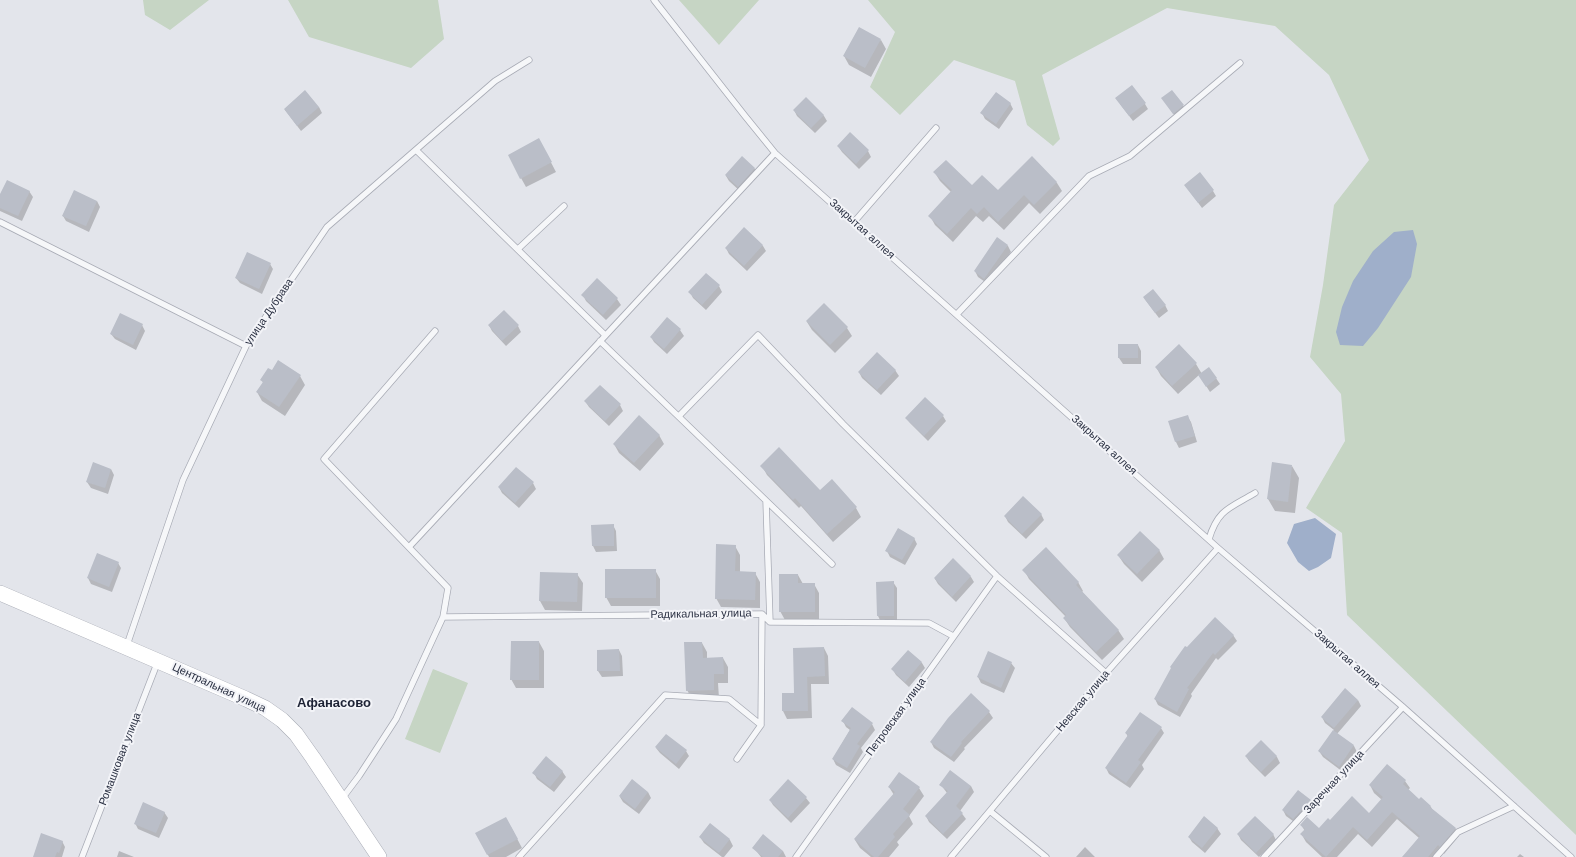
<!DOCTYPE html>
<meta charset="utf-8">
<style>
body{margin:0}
canvas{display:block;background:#e3e5eb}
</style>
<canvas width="1576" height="857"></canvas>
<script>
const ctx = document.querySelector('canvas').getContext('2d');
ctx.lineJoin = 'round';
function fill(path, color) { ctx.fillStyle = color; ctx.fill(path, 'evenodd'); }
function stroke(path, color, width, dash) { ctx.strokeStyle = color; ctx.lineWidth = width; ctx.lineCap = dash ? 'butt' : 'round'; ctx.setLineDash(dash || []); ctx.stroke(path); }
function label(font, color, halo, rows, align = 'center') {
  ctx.font = font + ' "Work Sans",sans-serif'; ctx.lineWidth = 4; ctx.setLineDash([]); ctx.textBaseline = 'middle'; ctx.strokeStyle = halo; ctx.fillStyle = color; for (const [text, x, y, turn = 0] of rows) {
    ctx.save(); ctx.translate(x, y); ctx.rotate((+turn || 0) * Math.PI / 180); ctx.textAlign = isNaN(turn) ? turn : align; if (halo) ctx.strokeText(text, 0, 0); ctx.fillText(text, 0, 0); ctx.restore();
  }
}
fill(new Path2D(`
 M143,0H209L170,30L145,15Z
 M288,0H438L444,39L411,68L309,37Z
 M679,0H759L719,45Z
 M868,0H1576V835L1347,615L1342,533L1306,508L1345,441L1341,394L1310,357L1323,285L1334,205L1369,160L1329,75L1275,26L1167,8L1042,75L1060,139L1053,146L1027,125L1015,81L954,60L900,115L870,87L895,32Z
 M433,669L468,683L440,753L405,739Z`), '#c6d5c4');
fill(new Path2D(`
 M1413,230L1417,244L1411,277L1378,328L1363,346L1340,345L1336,332L1342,307L1353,281L1373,251L1394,232Z
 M1315,518L1336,534L1331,558L1318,567L1309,571L1298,562L1287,543L1294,524Z`), '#9fafca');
fill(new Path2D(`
 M881,40L886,49L871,77L849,65L844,56Z
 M806,98L824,116L827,121L815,133L797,116L794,110Z
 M1162,98L1183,106L1186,111L1177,119Z
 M1010,103L1013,109L999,129L985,119L982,113Z
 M1120,104H1145L1148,109L1133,121Z
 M319,107L322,113L301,131L285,110Z
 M838,146L868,151L871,157L859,169L842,152Z
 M544,149L556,172L526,187L521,178Z
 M742,157L755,169L758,174L741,192L729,181L726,176Z
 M1032,158L1057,183L1062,191L1040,214L1029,203L1004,230L989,216L983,222L976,216L953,242L935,225L930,216L952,193L940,181L935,173L972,186L998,191Z
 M1185,185L1213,191L1216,196L1202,208Z
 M29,191L33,197L22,221L0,211V196Z
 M97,201L100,207L89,232L66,221L63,216Z
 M745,229L763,246L766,251L747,271L729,254L726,248Z
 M997,239L1008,246L1011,252L988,284L978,277L975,271Z
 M270,264L273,269L262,294L240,283L236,278Z
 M597,280L617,299L621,305L606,320L586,301L583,295Z
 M719,286L722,292L706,310L693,298L690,292Z
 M1144,298L1165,305L1168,311L1159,318Z
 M504,311L518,326L521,332L506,346L492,331L489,325Z
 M667,319L680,330L684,336L667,354L654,342L651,337Z
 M807,322L847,328L852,336L835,353L812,330Z
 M142,325L145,331L136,350L115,339L111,334Z
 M1138,345L1141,351V364H1123L1119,358Z
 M1196,364L1202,374L1209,368L1220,384L1210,392L1199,375L1178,394L1161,376L1156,367Z
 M895,370L899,376L881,395L862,378L859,372Z
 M272,371L300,376L305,385L285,416L262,401L257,392L263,383L262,380Z
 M600,386L620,405L623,411L609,426L589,407L585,401Z
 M943,416L946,421L928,441L910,423L906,418Z
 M1187,416L1191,422L1197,442L1179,448L1176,442L1169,422Z
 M659,435L664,444L640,471L619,453L614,444Z
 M762,466L820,491L832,480L856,508L861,517L833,542L801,506L799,508L767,475Z
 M1292,466L1299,478L1295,513L1275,511L1268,499Z
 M111,469L114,475L108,494L91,488L87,482Z
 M533,483L536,489L519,508L502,493L499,487Z
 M1041,514L1044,520L1026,539L1008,522L1005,516Z
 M613,525L616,531L617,551L596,552L593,546Z
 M914,538L917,544L905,565L890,557L887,551Z
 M735,546L740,555V572L755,573L760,582V608L721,607L716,598Z
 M1159,550L1164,559L1142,582L1124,564L1118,555Z
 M953,560L971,577L974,582L956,602L938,584L935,579Z
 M118,563L121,568L112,592L91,584L88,578Z
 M655,570L660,579V606H611L606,597Z
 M1024,570L1078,582L1083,591L1082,592L1118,630L1124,639L1102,660L1070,627L1064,618L1066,617L1029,579Z
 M577,574L583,583L582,611L545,610L540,601Z
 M798,575L803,584H814L819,593V620H785L780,611Z
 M893,582L897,588V621L881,622L878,616Z
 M1233,635L1237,641L1218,660L1216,658L1191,694L1192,696L1180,717L1158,705L1155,699Z
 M539,642L544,651V688H516L511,679Z
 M702,643L707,652V659L723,658L728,667V683H718L719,698L692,699L687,690Z
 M824,648L828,656L829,684H811L812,718L787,719L783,711L795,694Z
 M619,650L622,656L623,676L602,677L598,671Z
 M908,651L922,663L925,668L909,687L896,675L893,670Z
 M1011,663L1015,668L1004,693L981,683L978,677Z
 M971,695L989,712L993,718L964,748L965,749L954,762L934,748L931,742Z
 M1358,700L1361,706L1337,734L1354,746L1357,752L1343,772L1323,757L1319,751L1334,730L1325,723L1322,717Z
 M843,721L872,724L875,730L861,748L863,752L850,773L836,765L833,759L850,730L846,727Z
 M1161,728L1164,733L1142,765L1144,769L1130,788L1109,774L1106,768L1128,737L1126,733Z
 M1261,741L1277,757L1280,763L1265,777L1249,761L1246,756Z
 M656,748L686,751L689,756L679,769L660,753Z
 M562,771L566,777L554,792L537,779L534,773Z
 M1405,781L1410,788L1408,790L1419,800L1421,798L1431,807L1433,811L1455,828L1459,836L1444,854L1443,852L1439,857H1404L1419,838L1397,819L1372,847L1358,834L1337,857H1322L1306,842L1302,835L1305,831L1301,825L1319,830L1330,822L1369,814L1382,800L1374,793L1370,785Z
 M941,785L971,786L974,792L960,811L966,819L947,839L929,822L926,816L947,793Z
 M889,787L919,788L924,796L909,816L913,824L897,842L899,845L889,857H871L860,848L855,840L894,795Z
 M648,792L651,798L639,814L623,802L620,797Z
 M806,798L810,803L791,823L773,805L770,800Z
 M1310,801L1313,807L1297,824L1286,816L1283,810Z
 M164,812L168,818L159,838L138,829L135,823Z
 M710,824L730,840L733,846L724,857H722L704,843L700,837Z
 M511,827L522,848L506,857H489L477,833Z
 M1217,828L1221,834L1205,853L1192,842L1189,837Z
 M1238,834H1273L1276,840L1259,857L1241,840Z
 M62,841L65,847L62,857H34Z
 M1085,847L1095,857H1076Z
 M754,848L783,851L786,857H761Z
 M119,851L134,857H117Z
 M1520,854L1524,857H1517Z`), '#0003');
fill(new Path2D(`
 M859,27L881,39L865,68L843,56Z
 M1132,85L1146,103L1129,116L1115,98Z
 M305,90L319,107L297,126L284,109Z
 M1172,90L1184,105L1173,114L1161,98Z
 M996,92L1011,103L996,124L980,113Z
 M806,97L824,115L811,128L793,110Z
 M850,132L869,150L856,164L837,146Z
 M539,138L552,162L520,179L508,155Z
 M742,156L755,168L738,187L725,175Z
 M1032,156L1057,182L1034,205L1024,195L998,222L984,207L977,214L971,208L947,234L928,216L952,190L933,172L946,160L972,185L982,175L998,190Z
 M1200,172L1214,190L1198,203L1184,185Z
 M7,180L30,191L18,216L0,208V194Z
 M74,190L97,201L86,226L62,216Z
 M744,227L763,245L744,266L725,248Z
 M997,237L1008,245L984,279L974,271Z
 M247,252L271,263L259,289L235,278Z
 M706,273L720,285L702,305L688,292Z
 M597,278L618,298L603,315L581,295Z
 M1153,289L1166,305L1155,313L1143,297Z
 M824,303L848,327L830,345L806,321Z
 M504,310L519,325L502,341L488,325Z
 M120,313L143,324L133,345L110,334Z
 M667,317L681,329L664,349L650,337Z
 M1118,344H1138V358H1118Z
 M1179,344L1197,363L1172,386L1155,367Z
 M877,352L896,370L877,390L858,372Z
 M278,360L301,375L279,407L256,392L263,382L260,380L268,368L272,370Z
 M1209,367L1217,378L1206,387L1198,375Z
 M600,385L621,404L605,421L584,401Z
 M925,397L944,415L924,436L905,418Z
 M639,415L660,435L634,463L613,444Z
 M1188,415L1195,436L1175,442L1168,421Z
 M779,447L820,490L832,479L857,507L827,534L795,498L793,500L760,466Z
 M93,462L111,469L105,488L86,482Z
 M1272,462L1292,465L1288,502L1267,499Z
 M516,467L534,482L515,503L498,487Z
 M1023,496L1042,514L1022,534L1004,516Z
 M614,524V546H592L591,525Z
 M898,528L915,538L902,560L885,551Z
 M1140,531L1160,550L1137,574L1117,555Z
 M716,544L736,545L735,571L756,572L755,600L715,599Z
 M1046,547L1079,582L1076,585L1119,630L1096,652L1063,618L1066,615L1022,570Z
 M97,553L119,562L109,587L87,578Z
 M953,558L971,576L952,597L934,578Z
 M605,569H656V598H605Z
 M540,572L578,573L577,602L539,601Z
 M779,574H798V583H815V612H779Z
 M894,581V616H877L876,582Z
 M1215,617L1234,635L1215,655L1213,653L1187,688L1189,689L1177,712L1154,699L1171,668L1170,667L1185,646L1187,647Z
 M511,641H539V680H510Z
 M684,642H702L703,658L723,657L724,674H714V690L686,691Z
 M824,647L825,676L807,677L808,711H782V693H794L793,648Z
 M619,649L620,671H597V650Z
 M908,650L922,662L905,682L891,669Z
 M988,651L1012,662L1001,688L977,677Z
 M1345,688L1358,700L1334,728L1321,717Z
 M971,693L990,711L961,742L962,743L951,757L930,742L948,718Z
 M852,707L873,723L857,744L860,746L847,768L832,759L851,728L841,721Z
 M1140,712L1162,727L1138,760L1141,762L1126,783L1105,768L1128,735L1125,733Z
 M1333,730L1354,745L1339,767L1318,751Z
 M666,734L687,750L676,764L655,747Z
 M1261,740L1277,756L1261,772L1245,756Z
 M546,756L563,771L550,787L532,773Z
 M1387,764L1406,780L1403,784L1419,799L1421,797L1431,806L1430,807L1456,828L1440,847L1438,845L1428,857H1402L1420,836L1392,812L1367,840L1353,827L1326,857L1300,834L1305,829L1300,825L1307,817L1319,828L1328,818L1330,820L1352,796L1369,813L1383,797L1369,785Z
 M950,770L971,786L956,806L963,813L943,834L925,816L948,791L939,785Z
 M899,772L920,787L903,809L910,815L893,834L895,837L878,857H874L854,839L895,792L888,787Z
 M632,779L648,792L635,809L619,796Z
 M788,779L807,797L788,818L769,800Z
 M1298,790L1311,800L1293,819L1282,810Z
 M143,802L165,812L156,833L134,824Z
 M1204,816L1218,828L1202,848L1188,837Z
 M1255,816L1274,834L1256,853L1237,834Z
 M506,817L518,839L487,855L475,833Z
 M710,823L730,839L719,853L699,837Z
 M41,833L63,841L59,853L57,852L55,857H33Z
 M763,834L783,851L778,857H763L752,848Z`), '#babec8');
const lane = new Path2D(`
 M654,0L745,116L775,153L1218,548L1403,707L1571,857
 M416,150L605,335
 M0,222L246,346
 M854,222L936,128
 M518,249L564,206
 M957,314L1089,176L1130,156L1240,63
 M600,341L832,564
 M679,416L758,335L843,424L997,576L1106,673
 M766,501L770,622
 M1209,539C1218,509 1230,508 1255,493
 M409,547L775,153
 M443,617L762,614L770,622L929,623L953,636
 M126,648L183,480L246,346L327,227L495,81L529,60
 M761,725L762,614
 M341,800L359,776L396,719L443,617L448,588L324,459L435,331
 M990,811L1046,857
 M82,857L158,661
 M519,857L665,695L729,699L761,725L737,759
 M796,857L997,576
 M951,857L1106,673L1218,548
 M1264,857L1403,707
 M1436,857L1458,832L1514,806`);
const secondary = new Path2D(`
 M0,593L246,699L265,708L282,720L296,734L313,758L379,857`);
stroke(lane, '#a8abb5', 7);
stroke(secondary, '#a8abb5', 16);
stroke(lane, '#f6f7f9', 5.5);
stroke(secondary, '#fff', 15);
label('11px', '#2b3143', '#f3f4f8', [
 ["Закрытая аллея",862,229,42],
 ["улица Дубрава",269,312,-56],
 ["Закрытая аллея",1104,445,42],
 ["Радикальная улица",701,614,-1],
 ["Закрытая аллея",1347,659,41],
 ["Центральная улица",219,688,25],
 ["Невская улица",1083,701,-50],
 ["Петровская улица",896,717,-54],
 ["Ромашковая улица",120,759,-69],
 ["Заречная улица",1334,782,-47]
]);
label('bold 13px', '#1d2234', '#f3f4f8', [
 ["Афанасово",334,703]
]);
</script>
